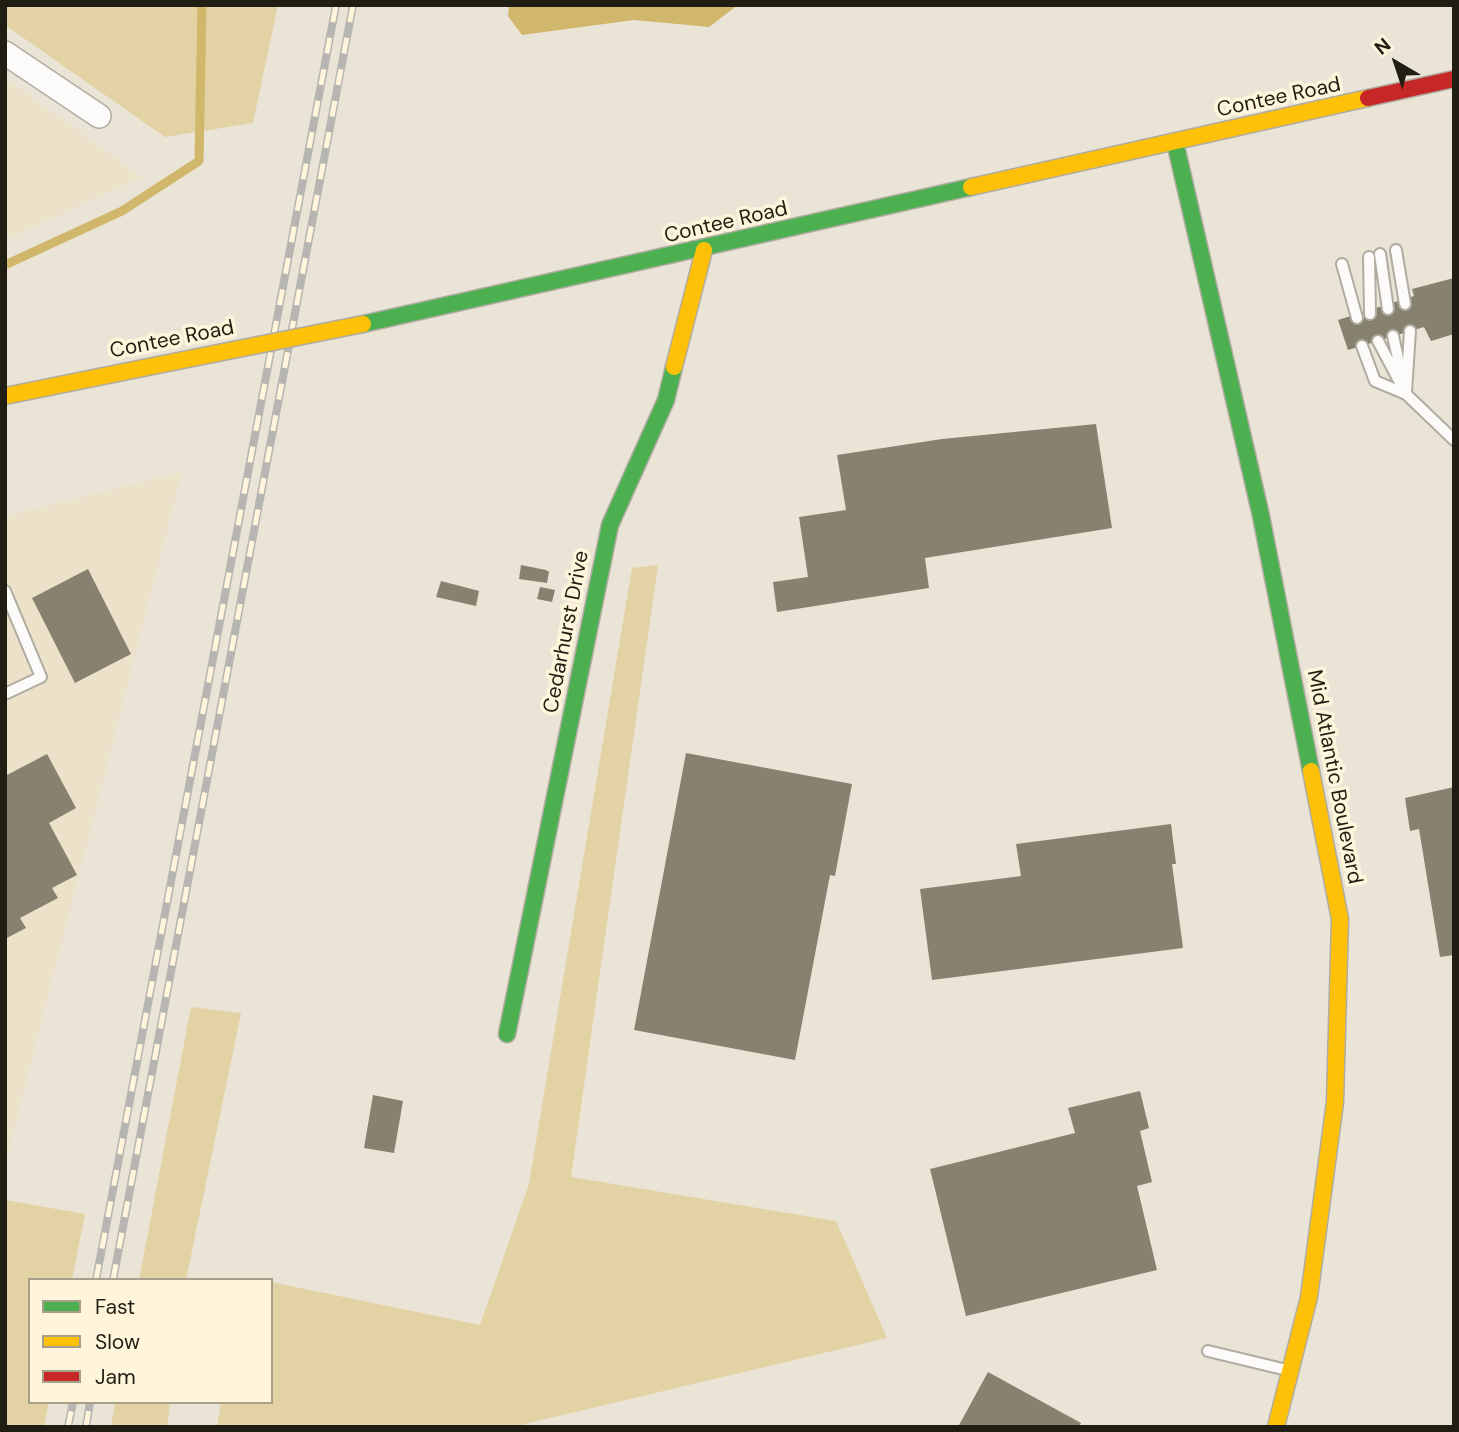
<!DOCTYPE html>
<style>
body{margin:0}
#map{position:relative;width:1459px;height:1432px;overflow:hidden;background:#e9e4d6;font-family:"DM Sans",sans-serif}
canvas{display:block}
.frame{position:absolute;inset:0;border:7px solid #201d13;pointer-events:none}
.legend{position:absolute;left:28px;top:1278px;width:245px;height:126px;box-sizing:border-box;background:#fff5db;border:2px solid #a69f8b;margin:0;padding:9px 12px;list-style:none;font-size:21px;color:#201d13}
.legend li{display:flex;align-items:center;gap:14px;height:35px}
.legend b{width:35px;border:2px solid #a69f8b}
.north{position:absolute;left:1361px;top:28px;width:70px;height:70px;-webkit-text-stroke:5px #fff5db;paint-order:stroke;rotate:321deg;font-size:19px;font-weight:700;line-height:28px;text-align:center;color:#201d13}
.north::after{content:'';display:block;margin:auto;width:24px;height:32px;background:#201d13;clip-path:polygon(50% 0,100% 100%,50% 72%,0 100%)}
</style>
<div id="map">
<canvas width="1459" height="1432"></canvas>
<div class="frame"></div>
<ul class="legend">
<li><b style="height:9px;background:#4caf50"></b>Fast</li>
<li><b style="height:9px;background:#ffc107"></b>Slow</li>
<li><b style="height:9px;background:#c62828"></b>Jam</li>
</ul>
<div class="north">N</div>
</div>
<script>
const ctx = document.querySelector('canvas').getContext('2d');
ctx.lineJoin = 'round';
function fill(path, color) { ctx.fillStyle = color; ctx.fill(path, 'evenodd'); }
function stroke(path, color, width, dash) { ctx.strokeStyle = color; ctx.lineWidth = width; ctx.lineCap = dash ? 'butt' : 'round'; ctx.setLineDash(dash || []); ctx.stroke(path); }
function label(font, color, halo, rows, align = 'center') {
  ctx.font = font + ' "DM Sans",sans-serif'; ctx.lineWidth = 7; ctx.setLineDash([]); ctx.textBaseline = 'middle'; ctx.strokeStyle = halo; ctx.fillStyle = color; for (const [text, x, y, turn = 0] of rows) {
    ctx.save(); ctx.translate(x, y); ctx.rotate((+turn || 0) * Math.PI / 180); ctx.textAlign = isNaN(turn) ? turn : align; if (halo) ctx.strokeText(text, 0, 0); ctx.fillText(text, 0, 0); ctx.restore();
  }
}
fill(new Path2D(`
 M5,78L142,177L5,240Z
 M182,472L5,1165V516Z`), '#ebe2c9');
fill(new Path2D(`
 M5,5H278L253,123L165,137L5,25Z
 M658,565L571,1177L836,1221L887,1338L512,1427H217L221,1402H271V1282L480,1325L529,1184L632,568Z
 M191,1007L241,1013L186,1280H139Z
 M5,1200L85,1214L72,1280H30V1402H49L44,1427H5Z
 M115,1402H170L167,1427H111Z`), '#e3d2a3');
fill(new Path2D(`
 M509,5H738L709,27L634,20L522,35L508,16Z`), '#d0b76c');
stroke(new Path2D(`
 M5,265L122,211L199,161L202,5`), '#d0b76c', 9);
fill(new Path2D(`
 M1454,278V334L1431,341L1424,327L1348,350L1338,320L1414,296L1412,289Z
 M1096,424L1112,528L925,558L929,588L777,612L773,582L808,577L799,517L846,510L837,455L942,439Z
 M521,565L546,570L549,572L547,583L519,579Z
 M88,569L131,654L75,683L32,598Z
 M441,581L479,591L476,606L436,597Z
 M540,587L555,590L552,602L537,599Z
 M686,753L852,784L835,876L830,875L795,1060L634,1030Z
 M47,754L76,808L49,823L77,875L52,888L58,898L20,918L26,928L5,939V776Z
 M1454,787V955L1440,957L1419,829L1410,831L1405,798Z
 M1171,824L1176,864H1172L1183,948L932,980L920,889L1021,876L1016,844Z
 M1140,1091L1149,1128L1140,1131L1152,1182L1137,1186L1157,1270L966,1316L930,1169L1075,1133L1068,1108Z
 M373,1095L403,1101L394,1153L364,1148Z
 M988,1372L1081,1423L1079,1427H958Z`), '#878270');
const lane = new Path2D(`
 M1396,250L1405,304
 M1380,254L1388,309
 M1369,257L1370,314
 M1342,264L1357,318
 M1393,336L1403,381
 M1378,341L1406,394L1454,440
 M1362,346L1375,381L1406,394
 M1406,392L1410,331
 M5,591L41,677L5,694
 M1208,1351L1287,1370`);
const street = new Path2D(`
 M5,53L99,116`);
const fast = new Path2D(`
 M1175,142L1261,516L1311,771
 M363,324L971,187
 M507,1034L610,525L666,400L674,367`);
const slow = new Path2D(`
 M971,187L1368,98
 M674,367L704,250
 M5,396L143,368
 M1276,1427L1309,1297L1335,1102L1340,919L1311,771`);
const jam = new Path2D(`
 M1368,98L1454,79`);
stroke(lane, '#b0aca1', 14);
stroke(street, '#b0aca1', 26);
stroke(fast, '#b0aca1', 19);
stroke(slow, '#b0aca1', 19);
stroke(jam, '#b0aca1', 19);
stroke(lane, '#fcfbf9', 10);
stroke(street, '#fcfbf9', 23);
stroke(fast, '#4caf50', 16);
stroke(slow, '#ffc107', 16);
stroke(jam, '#c62828', 16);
const rail = new Path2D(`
 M96,1280L336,5
 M113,1280L353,5
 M68,1427L73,1402
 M86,1427L90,1402`);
stroke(rail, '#b7b5b1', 8);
stroke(rail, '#fff5db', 5, [16]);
const slowBridge = new Path2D(`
 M143,368L363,324`);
stroke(slowBridge, '#b0aca1', 19, []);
stroke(slowBridge, '#ffc107', 16);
label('21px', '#201d13', '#fff5db', [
 ["Contee Road",1279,98,-12],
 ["Contee Road",726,223,-13],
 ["Contee Road",172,340,-11],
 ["Cedarhurst Drive",567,632,-79],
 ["Mid Atlantic Boulevard",1334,777,79]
]);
</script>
